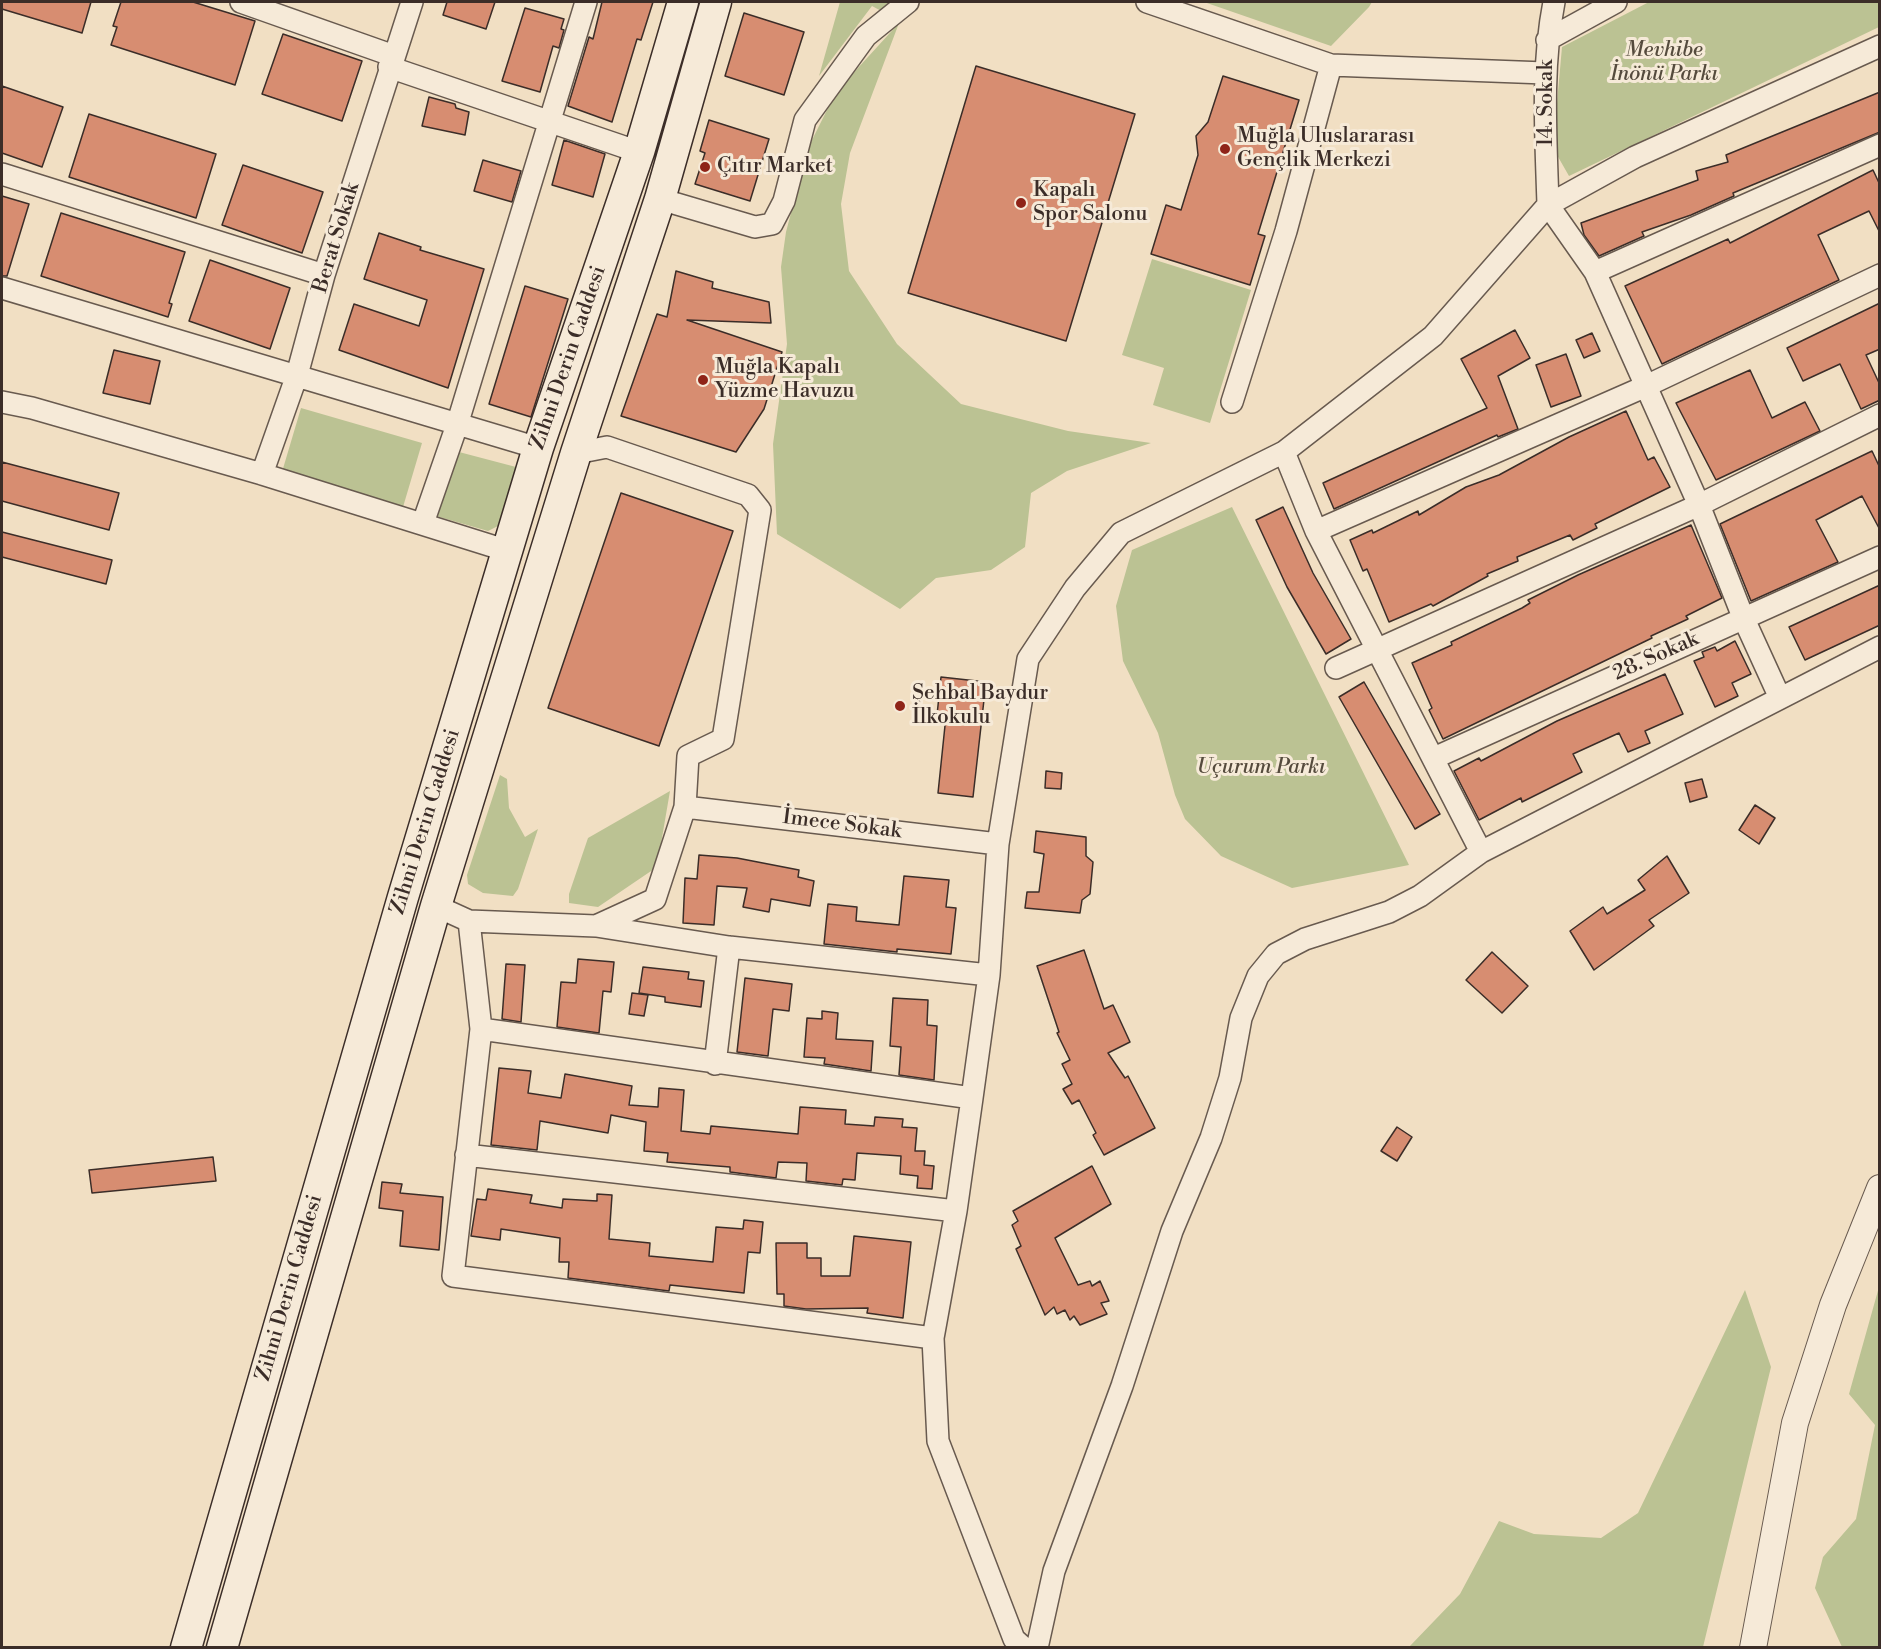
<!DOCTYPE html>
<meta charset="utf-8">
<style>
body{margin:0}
#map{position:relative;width:1881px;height:1649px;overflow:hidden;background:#f1dfc3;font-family:"Libre Bodoni",serif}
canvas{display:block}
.frame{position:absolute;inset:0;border:3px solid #3b2d28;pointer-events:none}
</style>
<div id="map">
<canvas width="1881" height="1649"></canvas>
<div class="frame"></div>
</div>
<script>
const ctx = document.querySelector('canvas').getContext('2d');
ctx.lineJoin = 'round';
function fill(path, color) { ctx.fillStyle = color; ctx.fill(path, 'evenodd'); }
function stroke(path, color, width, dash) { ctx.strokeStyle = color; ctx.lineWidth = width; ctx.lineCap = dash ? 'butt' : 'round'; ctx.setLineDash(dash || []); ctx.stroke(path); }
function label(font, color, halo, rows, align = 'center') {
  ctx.font = font + ' "Libre Bodoni",serif'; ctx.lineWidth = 6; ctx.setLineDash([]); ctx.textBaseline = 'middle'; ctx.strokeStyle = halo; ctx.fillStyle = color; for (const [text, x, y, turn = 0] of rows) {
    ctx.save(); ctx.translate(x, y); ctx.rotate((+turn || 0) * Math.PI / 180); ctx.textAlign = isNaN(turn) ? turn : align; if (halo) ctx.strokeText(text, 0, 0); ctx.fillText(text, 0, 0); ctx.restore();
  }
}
fill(new Path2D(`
 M840,2H899L885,13L872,6L819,76Z
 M1204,2H1372L1369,7L1331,46Z
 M1649,2H1879V27L1569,176L1553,148L1562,47Z
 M899,23L850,153L841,204L849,271L897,344L961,404L1068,431L1151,443L1067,471L1031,493L1025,547L991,570L936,578L900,609L777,534L773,444L787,344L781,267L786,232L808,148L836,92Z
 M1152,259L1251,290L1210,423L1153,405L1164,368L1122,355Z
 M301,408L422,443L403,507L282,472Z
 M459,452L516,467L500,525L488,531L436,516Z
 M1232,507L1409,865L1292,888L1221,856L1185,819L1175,795L1158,733L1123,661L1116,606L1132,550Z
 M500,775L507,779L509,808L525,837L538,829L518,889L513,896L483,893L468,884L467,875Z
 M670,791L657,867L598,907L569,903V894L588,838Z
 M1879,1287V1647H1842L1815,1588L1823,1557L1856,1519L1875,1425L1849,1394Z
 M1745,1290L1771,1367L1703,1647H1409L1460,1594L1499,1521L1534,1534L1601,1538L1638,1513Z`), '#bbc293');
const building = new Path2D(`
 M2,2H91L82,33L2,9Z
 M121,2H193L255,21L235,85L111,45L117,27L113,26Z
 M447,2H495L486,29L443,15Z
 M602,2H653L641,40L637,39L612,122L568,106L589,37L593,39Z
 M525,8L564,19L561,29L564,30L559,48L553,46L540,92L502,81Z
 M744,13L804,32L784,95L725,76Z
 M283,34L362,61L342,121L262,94Z
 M976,66L1135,114L1066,341L908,293Z
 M1223,76L1299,100L1258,234L1265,236L1250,285L1151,254L1166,205L1181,210L1198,155L1196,136L1208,122Z
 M2,86L63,107L42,167L2,153Z
 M1880,92V132L1733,193L1734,196L1691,215L1642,232L1644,236L1599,256L1584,235L1581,223L1698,180L1696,171L1728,162L1726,155Z
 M429,97L455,104L456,108L469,112L465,135L422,126Z
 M89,114L216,154L196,218L69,177Z
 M709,120L769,139L750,201L695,184L705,153L700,151Z
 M564,140L605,154L593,197L552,185Z
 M483,160L521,171L512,202L474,191Z
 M243,165L323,192L302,253L222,225Z
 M1873,170L1880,185V233L1869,211L1818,235L1839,280L1662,364L1625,286L1728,239L1730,243Z
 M2,196L29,204L7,276H2Z
 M61,213L185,252L169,303L172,304L168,317L41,276Z
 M379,233L421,247L420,250L484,269L448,388L339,350L354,304L419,326L427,300L364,279Z
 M210,260L290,288L270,349L189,321Z
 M676,271L713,282L712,288L769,302L771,323L687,320L782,352L764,409L736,452L621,416L657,314L667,317Z
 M525,286L568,299L531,417L489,404Z
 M1880,303V349L1866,355L1880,385V400L1861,409L1840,364L1803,381L1787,348Z
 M1515,330L1530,358L1498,376L1518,429L1498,437L1497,435L1334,509L1323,483L1487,408L1461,359Z
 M1592,333L1600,351L1584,358L1576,340Z
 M114,350L160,361L150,404L103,393Z
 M1566,354L1581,396L1551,407L1536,365Z
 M1750,370L1772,418L1805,402L1820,431L1716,480L1676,403Z
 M1626,411L1648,460L1654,457L1670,487L1595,524L1597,528L1573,540L1570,535L1517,557L1518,561L1487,574L1488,576L1433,606L1431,604L1389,622L1367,569L1363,571L1350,540L1372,530L1373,533L1418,511L1419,515L1466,487L1499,475L1569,437Z
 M1872,451L1880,468V530L1862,496L1816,520L1838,562L1751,601L1720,524Z
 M2,462L119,493L109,530L2,501Z
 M621,493L733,531L659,746L548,708Z
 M1283,507L1313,573L1351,639L1326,654L1287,587L1256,520Z
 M1691,525L1722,598L1686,616L1688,619L1651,636L1652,638L1443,739L1429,710L1432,708L1412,663L1452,645L1451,642L1522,608L1530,603L1528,600L1578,575Z
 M2,532L112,560L106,584L2,557Z
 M1880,585V625L1805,660L1789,627Z
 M1735,641L1751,674L1732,683L1738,696L1715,707L1694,661L1704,657L1702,652L1715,647L1717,651Z
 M1665,674L1683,714L1645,731L1650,743L1628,752L1619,733L1573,754L1582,772L1522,802L1521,798L1479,820L1454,771L1479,758L1481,761L1557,721Z
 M941,677L986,682L973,797L938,793L946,716L937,715Z
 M1364,682L1440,814L1415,829L1339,697Z
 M1046,771L1062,773L1061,789L1045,788Z
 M1702,779L1707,797L1690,802L1685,783Z
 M1755,805L1775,818L1759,844L1739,830Z
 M1036,831L1086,837V856L1093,862L1090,894L1082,900L1080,913L1025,908L1027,892H1039L1044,854L1034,852Z
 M699,855L737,858L799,870L798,877L814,881L810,906L771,899L769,912L743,907L747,888L717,886L714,925L683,923L685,878L697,879Z
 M1667,856L1689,893L1649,920L1654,926L1594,970L1570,931L1603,907L1607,914L1645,890L1638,880Z
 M904,876L949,880L946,907L956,908L951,954L897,949V952L824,944L828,904L857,907L856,921L899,925Z
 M1084,950L1104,1009L1113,1005L1130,1042L1108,1053L1125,1078L1128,1076L1155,1128L1104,1155L1093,1135L1096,1133L1079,1100L1072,1104L1063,1089L1072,1084L1062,1064L1070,1060L1057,1033L1059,1032L1037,966Z
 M1492,952L1528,986L1502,1013L1466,980Z
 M578,959L614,962L611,992L603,991L599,1033L557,1027L561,982L576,983Z
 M506,964L525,965L521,1022L502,1019Z
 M643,967L689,972L688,979L704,981L701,1007L665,1002V997L639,993Z
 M745,978L792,984L789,1011L773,1009L768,1056L737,1052Z
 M632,993L648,995L644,1016L629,1014Z
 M893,998L928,1000L927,1025L937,1026L934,1080L899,1075L901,1047L890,1046Z
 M822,1011L838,1013L836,1039L873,1041L871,1071L824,1064L825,1058L804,1057L807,1018L822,1019Z
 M499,1068L531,1071L528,1093L561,1098L565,1074L632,1086L629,1105L658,1107L659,1088L684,1090L681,1131L710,1134L711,1126L798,1134L800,1107L846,1110L845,1124L874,1126L875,1117L903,1119L902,1127L917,1128L915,1151H925L924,1165L934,1166L932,1189L917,1188L918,1176L900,1174L901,1156L857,1153L855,1180L843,1179L842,1185L806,1181L807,1163L778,1162L776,1178L730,1172V1167L667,1162L668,1153L644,1151L646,1122L611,1115L608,1133L540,1121L537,1150L491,1145Z
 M1397,1127L1412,1137L1397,1161L1381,1151Z
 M213,1157L216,1181L92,1193L89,1170Z
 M1092,1166L1111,1204L1055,1238L1078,1285L1090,1281L1092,1286L1100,1281L1109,1301L1101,1303L1107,1314L1080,1325L1074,1316L1070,1320L1065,1310L1057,1314L1054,1307L1045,1315L1016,1249L1021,1246L1012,1225L1018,1221L1013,1211Z
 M382,1182L402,1184L400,1193L443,1197L439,1250L400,1246L403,1211L379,1208Z
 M488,1189L532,1195L530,1203L562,1208L563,1199L597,1201V1194L612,1195L609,1239L650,1243L649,1256L713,1262L716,1227L743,1229L744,1220L763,1222L760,1253L748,1252L744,1293L670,1285L669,1291L568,1278L569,1262H559L560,1238L501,1229L500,1240L471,1236L477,1199L486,1200Z
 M854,1236L911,1242L903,1318L867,1313L868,1308L806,1309L784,1306V1294H777L776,1243H807V1258H821V1276H850Z`);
fill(building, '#d78d71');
stroke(building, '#3b2d28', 1.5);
const minor = new Path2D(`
 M241,2L394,56
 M1147,2L1331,65L1545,73
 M1547,40L1616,2
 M389,67L639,152
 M2,174L324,275
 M660,199L755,227L772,224L784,201L805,120L866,36L908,2
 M1548,205L1595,272L1699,505L1743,617L1780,698
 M1548,205C1546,137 1541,69 1554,2
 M1595,272L1880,145
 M2,288L538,448
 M2,402L32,408L262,474L508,551
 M1232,402L1286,231L1331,65
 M1284,452L1316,531L1481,852
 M576,453L607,447L748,495L760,510L723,739L688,756L685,807L655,899L596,926
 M262,474L297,375L324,275L412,2
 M423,523L457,425L586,2
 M1316,531L1644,387L1880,275
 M1336,668L1699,505L1880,415
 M1434,758L1880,557
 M685,807L998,844
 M436,906L469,921L596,926L729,947L989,975
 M469,921L481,1029L453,1276L933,1338
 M481,1029L972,1098
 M715,1064L729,947
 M466,1155L956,1211
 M1024,1648L1014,1639L938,1441L933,1338L956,1211L972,1098L989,975L998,844L1028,659L1075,588L1121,533L1284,452L1433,336L1548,205L1635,157L1880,46
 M1037,1648L1054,1571L1122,1386L1172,1231L1211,1138L1230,1078L1241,1018L1258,976L1276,954L1305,939L1389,912L1420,896L1481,852L1880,647`);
const tertiary = new Path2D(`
 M1753,1648L1795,1423L1833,1305L1880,1188`);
const secondary = new Path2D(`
 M186,1648L403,897L538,448L639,152L683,2
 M222,1648L436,906L576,453L660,199L716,2`);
stroke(minor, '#685a4f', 24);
stroke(tertiary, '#685a4f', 28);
stroke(secondary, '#3b2d28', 33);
stroke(minor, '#f6ead8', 21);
stroke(tertiary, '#f6ead8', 26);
stroke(secondary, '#f6ead8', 30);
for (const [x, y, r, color] of [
 [1225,149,6,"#8f2418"],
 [705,167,6,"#8f2418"],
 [1021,203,6,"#8f2418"],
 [703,380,6,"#8f2418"],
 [900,706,6,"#8f2418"]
]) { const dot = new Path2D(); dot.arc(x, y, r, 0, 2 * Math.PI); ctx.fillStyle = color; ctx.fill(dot); stroke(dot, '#f6ead8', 2); }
label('italic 21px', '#554b3d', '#f6ead8', [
 ["Mevhibe",1664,51],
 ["İnönü Parkı",1664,75],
 ["Uçurum Parkı",1261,768]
]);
label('21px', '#3b2d28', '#f6ead8', [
 ["14. Sokak",1547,103,-90],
 ["Berat Sokak",337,238,-73],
 ["Zihni Derin Caddesi",569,358,-71],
 ["28. Sokak",1656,657,-24],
 ["Zihni Derin Caddesi",426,822,-73],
 ["İmece Sokak",842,825,7],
 ["Zihni Derin Caddesi",290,1288,-74]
]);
label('21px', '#3b2d28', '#f6ead8', [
 ["Muğla Uluslararası",1237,137],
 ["Gençlik Merkezi",1237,161],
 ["Çıtır Market",717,167],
 ["Kapalı",1033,191],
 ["Spor Salonu",1033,215],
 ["Muğla Kapalı",715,368],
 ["Yüzme Havuzu",715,392],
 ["Şehbal Baydur",912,694],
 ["İlkokulu",912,718]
], 'left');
</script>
